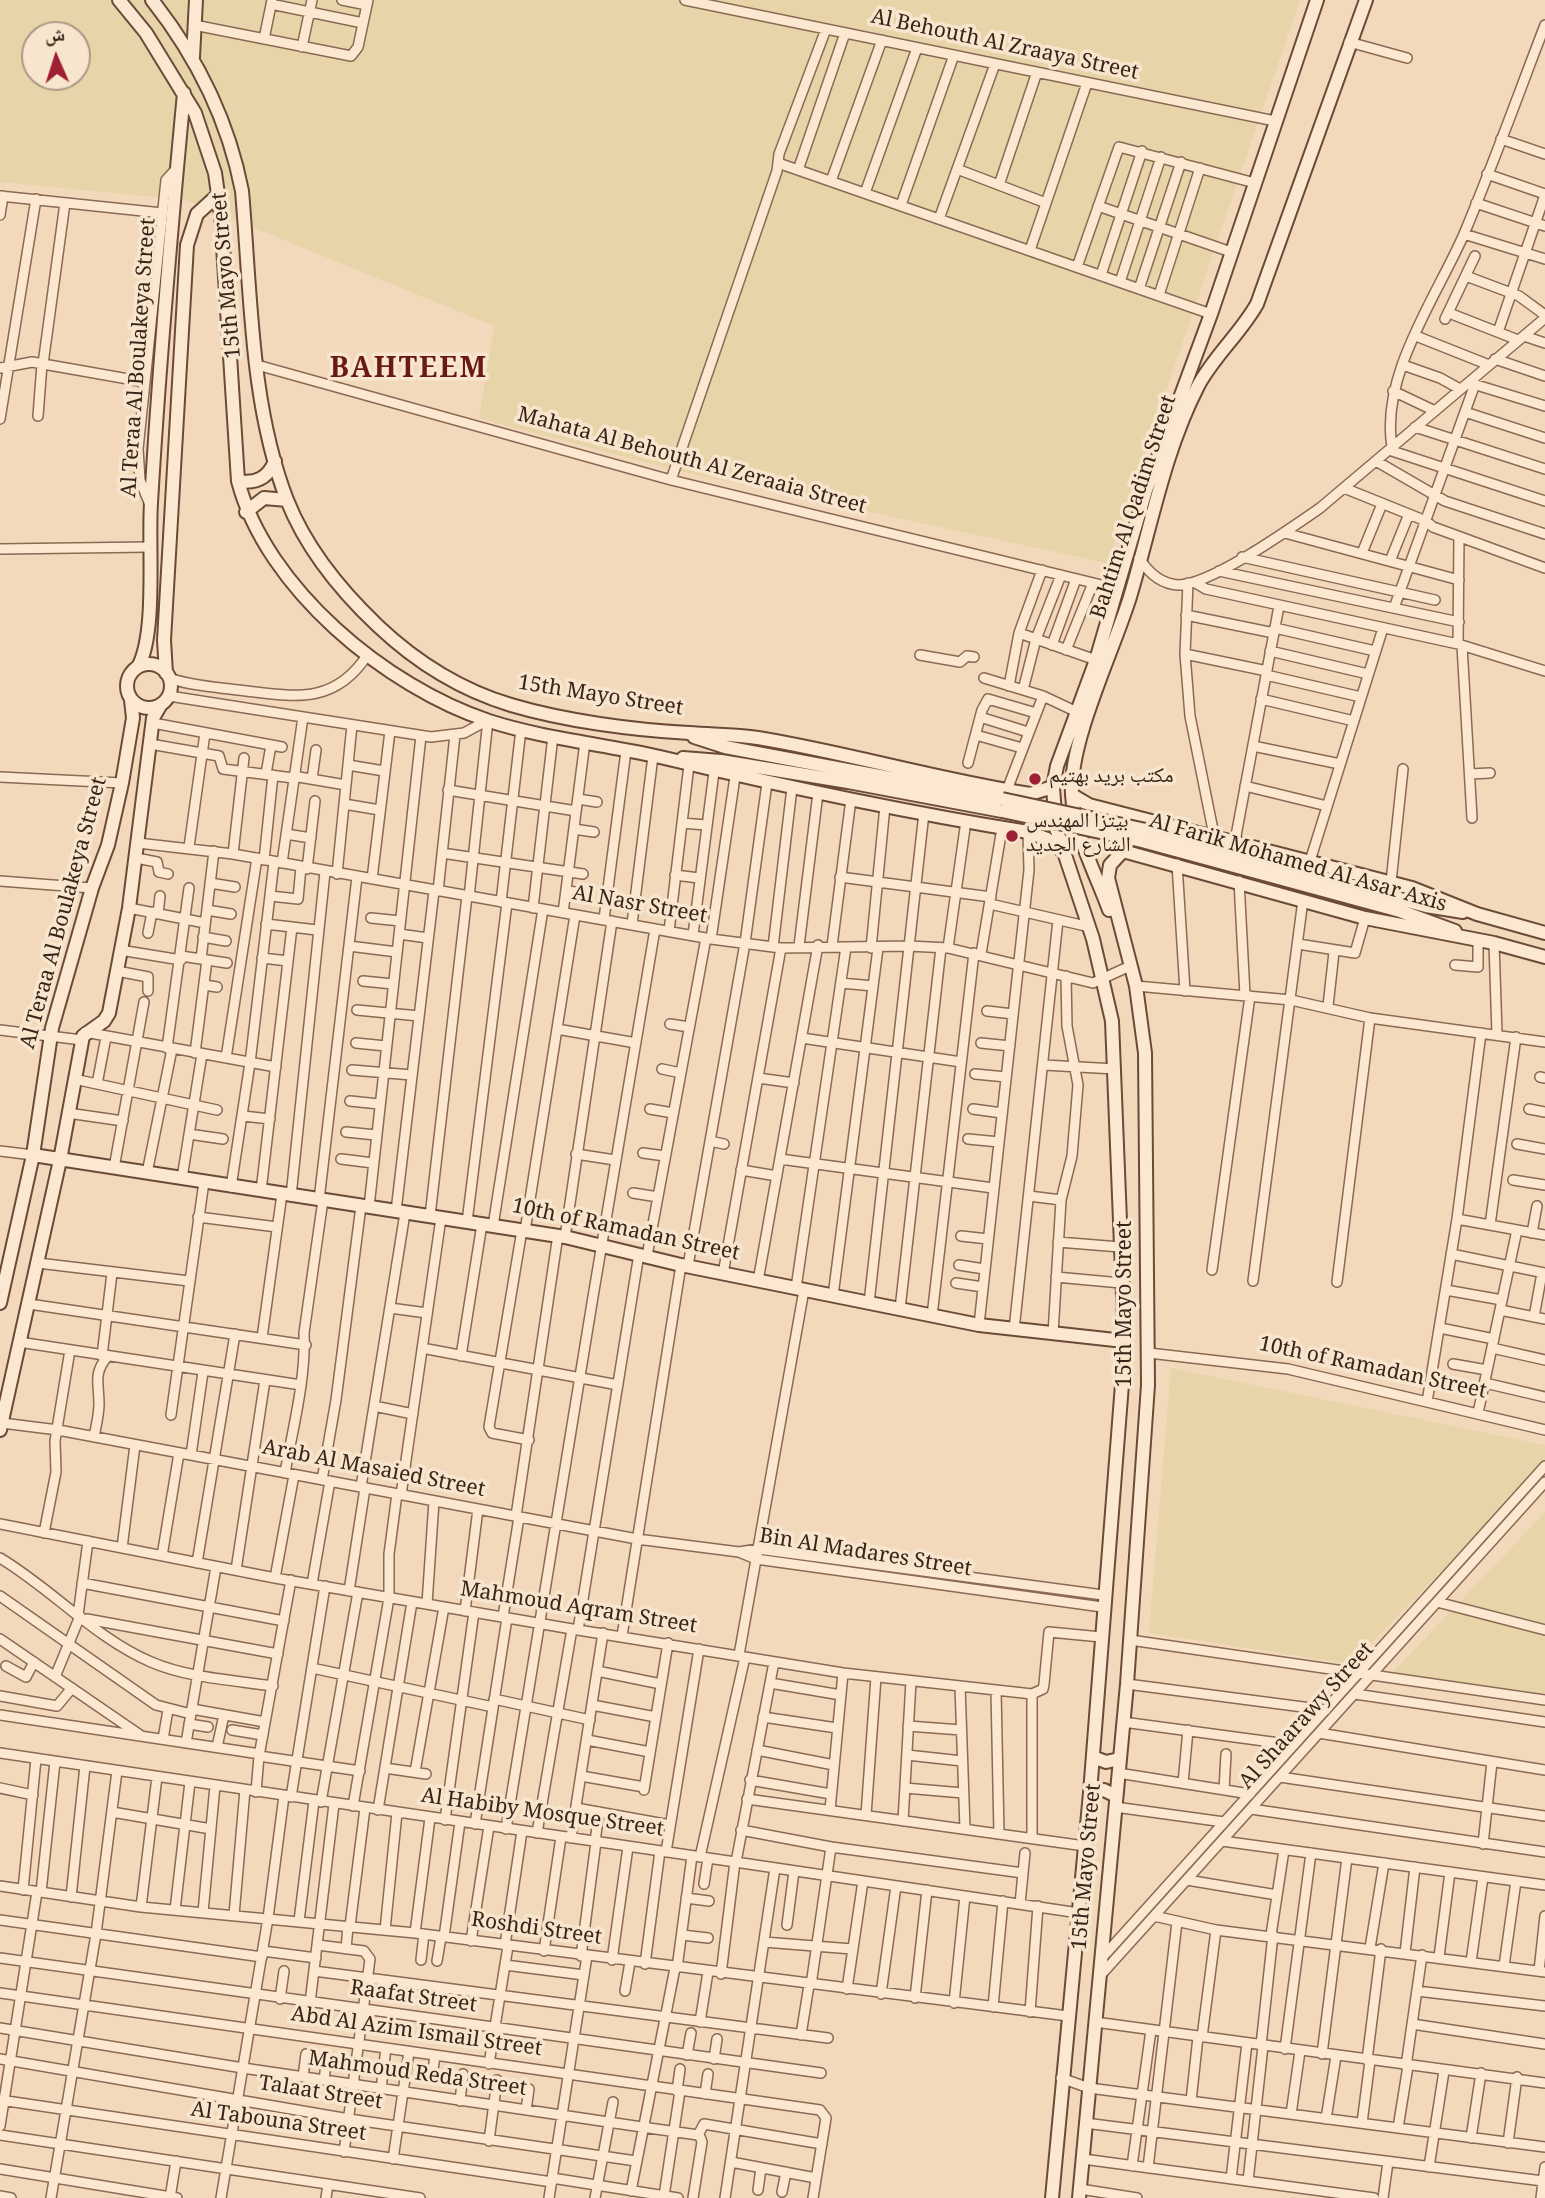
<!DOCTYPE html>
<meta charset="utf-8">
<style>
body{margin:0}
#map{position:relative;width:1545px;height:2198px;overflow:hidden;background:#f2d9bc;font-family:Georgia,"Noto Naskh Arabic",serif}
canvas{display:block}
.north{position:absolute;left:21px;top:21px;width:70px;height:70px;box-sizing:border-box;background:#f8e5cd;border:2px solid #ac9885;border-radius:50%;rotate:357deg;font-size:19px;font-weight:700;line-height:28px;text-align:center;color:#39241a}
.north::after{content:'';display:block;margin:auto;width:24px;height:32px;background:#9f1f34;clip-path:polygon(50% 0,100% 100%,50% 72%,0 100%)}
</style>
<div id="map">
<canvas width="1545" height="2198"></canvas>
<div class="north">ش</div>
</div>
<script>
const ctx = document.querySelector('canvas').getContext('2d');
ctx.lineJoin = 'round';
function fill(path, color) { ctx.fillStyle = color; ctx.fill(path, 'evenodd'); }
function stroke(path, color, width, dash) { ctx.strokeStyle = color; ctx.lineWidth = width; ctx.lineCap = dash ? 'butt' : 'round'; ctx.setLineDash(dash || []); ctx.stroke(path); }
function label(font, color, halo, rows, align = 'center') {
  ctx.font = font + ' Georgia,"Noto Naskh Arabic",serif'; ctx.lineWidth = 7; ctx.setLineDash([]); ctx.textBaseline = 'middle'; ctx.strokeStyle = halo; ctx.fillStyle = color; for (const [text, x, y, turn = 0] of rows) {
    ctx.save(); ctx.translate(x, y); ctx.rotate((+turn || 0) * Math.PI / 180); ctx.textAlign = isNaN(turn) ? turn : align; if (halo) ctx.strokeText(text, 0, 0); ctx.fillText(text, 0, 0); ctx.restore();
  }
}
fill(new Path2D(`
 M0,0H1300L1107,563L674,470L479,418L494,326L186,200L0,182ZM35,35H77V77H35Z
 M1171,1368L1545,1445V1465L1351,1664L1149,1633Z
 M1545,1512V1695L1393,1672Z`), '#e8d4a9');
const street = new Path2D(`
 M342,0L367,5
 M685,0L1275,121
 M271,4L363,23
 M194,25L351,56L358,47L368,0
 M264,39L272,0
 M1349,42L1407,58
 M302,47L312,0
 M1501,139L1545,154
 M778,163L1211,314
 M957,169L1046,203
 M798,170L845,33
 M1487,174L1545,194
 M831,181L882,40
 M999,185L1037,72
 M865,193L917,48
 M0,196L162,213
 M1476,203L1545,226
 M901,205L954,55
 M1098,206L1231,252
 M0,215L3,196
 M939,219L995,64
 M1464,234L1545,259
 M1030,250L1087,83
 M1077,267L1119,147L1255,183
 M1101,275L1142,151
 M1466,276L1519,296L1545,315
 M1120,282L1161,157
 M1139,289L1181,162
 M1159,295L1200,168
 M1449,313L1518,340
 M1445,319L1475,256
 M1498,332L1545,195
 M1416,336L1489,365
 M1524,336L1545,343
 M1495,359L1545,376
 M43,364L65,203
 M257,365L671,480L1118,589
 M1403,365L1440,378L1460,389
 M0,368L32,362L145,382
 M1470,383L1545,406
 M1393,391L1435,411
 M1465,412L1545,438
 M38,416L42,364
 M0,419L36,199
 M1415,427L1545,469
 M1392,447C1380,375 1436,298 1464,234C1493,165 1518,95 1545,25
 M1389,450L1545,501
 M1376,461L1445,501L1545,534
 M671,480L777,171L779,154L826,29
 M1344,488L1426,521L1433,527L1545,568
 M150,505L140,480L138,449L166,180L177,168
 M1285,533L1459,580
 M0,549L149,547
 M1362,553L1382,504
 M1242,557L1435,600
 M1139,558C1148,572 1161,584 1178,585C1211,585 1291,528 1320,508L1545,318
 M1390,561L1409,514
 M1219,571L1459,622
 M1194,582L1206,589L1458,644L1545,671
 M1188,583L1185,654L1190,716L1214,835
 M1394,608L1475,384
 M1186,615L1274,633
 M1275,628L1375,651
 M1019,633L1096,660
 M1458,644L1459,537
 M1052,645L1076,579
 M1462,646L1472,818
 M1066,650L1093,583
 M1270,651L1368,674
 M1185,654L1267,671
 M920,655L960,662L967,656L974,657
 M1266,675L1361,697
 M169,678C192,686 215,687 238,690C292,696 334,707 368,654
 M984,678L1043,696L1077,712
 M1009,686L1019,633L1042,570
 M1023,690L1036,639L1061,575
 M169,696L431,737L464,733L488,720
 M1261,699L1354,721
 M980,717L1028,732
 M153,723L282,747
 M976,735L1022,748
 M150,744L219,756L223,769L293,778
 M1253,746L1340,764
 M968,763L982,710L988,699L1036,713
 M348,765L384,771
 M266,774L271,745
 M1470,774L1490,773
 M293,776L346,785
 M0,777L122,783
 M312,779L316,750
 M1245,786L1327,806
 M448,790L576,811
 M1007,790L1043,696
 M578,799L597,802
 M344,804L380,810
 M682,823L706,825
 M574,829L594,832
 M286,834L311,838
 M1235,841L1279,606
 M138,843L233,854L711,939L781,948L909,946L948,948L1093,983L1130,966
 M189,847L205,733
 M442,853L583,874
 M233,854L244,758
 M136,858L157,862L159,872L168,874
 M264,860L273,775
 M1310,861L1383,628
 M282,863L303,717
 M1177,864L1185,991
 M307,869L315,801
 M337,874L352,725
 M675,875L699,878
 M840,877L991,897
 M372,879L390,731
 M0,881L92,888
 M1239,881L1245,995
 M1391,882L1403,769
 M210,883L235,887
 M438,891L455,735
 M566,891L585,893
 M270,896L298,899L301,867
 M469,897L488,720
 M501,902L521,729
 M990,904L1090,927
 M129,908L205,923
 M533,908L553,736
 M207,910L231,914
 M563,913L585,742
 M158,914L160,896
 M371,918L400,921
 M604,919L626,751
 M266,924L317,930
 M632,924L653,756
 M669,931L689,765
 M148,933L152,912
 M399,934L428,938
 M693,935L714,772
 M203,937L226,941
 M711,939L735,777
 M1494,943L1497,1034
 M1298,944L1355,953L1365,918
 M349,946L397,952
 M799,946L818,793
 M832,946L851,799
 M773,947L792,788
 M871,948L885,806
 M948,948L966,821
 M120,950L181,960
 M981,954L1002,828
 M181,956L227,963
 M262,958L288,961
 M201,959L214,851
 M1455,965L1478,967V940
 M117,971L148,977V991
 M363,981L393,984
 M841,983L873,986
 M204,985L217,987
 M1136,986L1291,1000L1370,1018L1545,1042
 M1328,1006L1334,952
 M357,1010L419,1016
 M987,1011L1013,1014
 M670,1024L689,1027
 M557,1029L636,1043
 M0,1030L82,1040
 M85,1032L276,1067
 M802,1038L961,1062
 M356,1043L386,1046
 M981,1043L1010,1046
 M167,1048L189,888
 M195,1053L207,960
 M226,1058L257,858
 M1044,1065L1115,1069
 M662,1069L681,1073
 M352,1070L412,1075
 M975,1074L1006,1077
 M1540,1077L1545,1078
 M758,1078L794,1083
 M74,1079L217,1110
 M97,1084L106,1037
 M350,1101L379,1104
 M650,1109L673,1113
 M973,1109L1002,1113
 M1529,1109L1545,1112
 M68,1113L123,1121
 M243,1116L270,1119
 M346,1132L376,1135
 M189,1134L223,1139
 M968,1139L999,1142
 M710,1141L724,1144
 M1517,1144L1545,1149
 M0,1151L33,1155
 M643,1153L665,1156
 M576,1154L615,1160
 M341,1159L373,1163
 M780,1159L993,1188
 M114,1168L144,1002
 M741,1170L777,1176
 M147,1173L172,1049
 M182,1178L202,1054
 M1513,1180L1545,1185
 M231,1187L250,1063L274,862
 M261,1191L292,927
 M633,1193L658,1197
 M291,1196L325,872
 M1029,1196L1061,1200
 M319,1200L357,877
 M369,1207L421,736
 M396,1211L434,891
 M430,1216L467,896
 M198,1217L277,1227
 M1457,1219L1545,1235
 M467,1222L507,903
 M1490,1225L1516,1037
 M493,1226L543,909
 M522,1230L489,1427L492,1433L529,1440
 M525,1231L575,915
 M1532,1233L1537,1206
 M961,1236L988,1239
 M565,1237L612,921
 M1058,1242L1120,1247
 M1451,1254L1545,1273
 M647,1256L706,938
 M38,1263L189,1281
 M959,1265L984,1269
 M688,1266L745,943L767,783
 M1212,1270L1250,996
 M723,1274L781,948
 M1056,1277L1121,1283
 M758,1281L818,945
 M1253,1281L1303,900
 M1337,1282L1370,1018
 M956,1283L983,1287
 M796,1288L846,947
 M1446,1290L1502,1300
 M833,1296L878,948
 M869,1303L924,813
 M29,1304L306,1345
 M390,1308L427,1313
 M900,1309L941,948
 M1500,1310L1545,1319
 M932,1316L974,953
 M1534,1317L1542,1273
 M979,1325L1029,870L1028,832
 M1440,1328L1494,1339
 M1014,1330L1058,920
 M1053,1334L1061,1200L1072,1156L1078,1085L1067,1026L1066,976
 M262,1338L282,1194
 M19,1342L301,1385
 M422,1348L618,1385
 M1492,1348L1545,1360
 M1149,1353L1288,1369L1545,1430
 M102,1356L112,1273
 M461,1356L482,1224
 M1453,1364L1487,1370
 M1485,1383L1545,1397
 M1427,1402L1457,1219L1481,1033
 M374,1406L413,1414
 M1478,1413L1517,1230
 M171,1415L204,1182
 M2,1423L58,1430L637,1539L739,1552L758,1549L1103,1595
 M94,1437C96,1426 99,1415 99,1404C99,1383 93,1374 107,1357
 M191,1455L203,1372
 M285,1473C293,1427 306,1379 304,1333L323,1200
 M322,1480L336,1400L361,1206
 M361,1487L405,1213
 M401,1495L441,1218
 M516,1516L558,1235
 M0,1524L275,1578L572,1629L843,1673L1032,1694L1043,1689L1044,1684L1049,1632L1101,1637
 M44,1533L56,1472L55,1441L70,1350
 M122,1548L135,1445
 M739,1552L756,1559L1102,1607
 M162,1556L179,1453
 M0,1558C52,1589 95,1638 151,1662C188,1678 233,1680 273,1686
 M197,1563L235,1334
 M236,1570L265,1380
 M275,1578L294,1475
 M82,1583L284,1621
 M312,1584L330,1481
 M349,1591L365,1488
 M0,1596L156,1705L191,1714
 M1437,1602L1545,1630
 M427,1604L434,1501
 M465,1611L478,1509
 M78,1615L88,1541
 M503,1617L519,1517
 M87,1619L278,1654
 M578,1630L639,1254
 M622,1636L681,1265
 M0,1639L140,1735
 M1130,1640L1545,1700
 M739,1655L804,1290
 M6,1666L26,1677L34,1662
 M312,1668L493,1707
 M597,1671L661,1684
 M55,1677L80,1616
 M770,1683L841,1695
 M1127,1684L1326,1710
 M960,1686L965,1829
 M996,1690L999,1834
 M1355,1694L1545,1722
 M0,1696L57,1706L72,1688
 M494,1699L590,1720
 M592,1705L656,1717
 M192,1709L265,1722
 M0,1715L260,1754
 M763,1717L837,1728
 M1123,1722L1294,1745
 M189,1724L208,1727
 M908,1726L961,1730
 M232,1730L263,1735
 M1319,1733L1545,1770
 M163,1739L168,1710
 M587,1740L650,1752
 M186,1743L216,1567
 M217,1747L224,1715
 M757,1750L834,1765
 M0,1753L1079,1913
 M907,1755L962,1761
 M259,1756L360,1771
 M385,1768L426,1774
 M415,1772L444,1607
 M1118,1773L1250,1794
 M581,1776L644,1787
 M1280,1777L1545,1816
 M750,1780L831,1794
 M1183,1783L1188,1730
 M0,1788L33,1795
 M905,1788L963,1793
 M644,1790L668,1643
 M1224,1790L1226,1754
 M256,1792L259,1756L291,1580
 M291,1797L325,1586
 M747,1799L1085,1846
 M321,1802L358,1592
 M353,1806L389,1598V1554L397,1494
 M1115,1807L1224,1822
 M576,1808L670,1825
 M1251,1809L1545,1852
 M378,1810L412,1602
 M830,1810L843,1673
 M112,1812L211,1829
 M866,1815L876,1677
 M445,1820L474,1612
 M903,1821L911,1681
 M475,1824L507,1618
 M506,1829C554,1528 604,1229 655,929
 M741,1830L831,1847L1023,1873
 M537,1833L572,1629
 M571,1838L603,1633
 M1032,1838V1694
 M1222,1841L1545,1885
 M595,1842L599,1812
 M1483,1844L1492,1762
 M666,1852L699,1649
 M700,1857L745,1657
 M736,1862L774,1662
 M1187,1880L1277,1895
 M704,1884L708,1858
 M0,1886L141,1907L415,1933L1068,2016
 M23,1890L36,1759
 M41,1892L55,1762
 M71,1897L85,1766
 M686,1898L709,1901
 M1020,1904L1025,1853
 M141,1907L157,1777
 M175,1910L190,1782
 M203,1912L215,1786
 M234,1915L245,1790
 M1154,1916L1216,1930L1545,1972
 M0,1920L262,1957
 M299,1921L314,1801
 M787,1925L794,1871
 M350,1926L365,1808
 M385,1930L397,1813
 M415,1933L430,1818
 M682,1935L708,1938
 M1271,1935L1284,1850
 M444,1937L460,1822
 M471,1941L489,1826
 M764,1942L852,1949
 M318,1945L364,1951L370,1959L344,2152
 M505,1945L522,1831
 M1370,1948L1384,1863
 M346,1949L348,1926
 M263,1951L316,1958
 M544,1951L561,1837
 M1405,1953L1415,1867
 M581,1956L596,1842
 M1439,1957L1450,1872
 M0,1958L821,2073
 M1101,1959L1545,1466
 M421,1960L424,1934
 M612,1960L628,1847
 M437,1961L441,1937
 M1471,1962L1483,1877
 M645,1964L660,1851
 M505,1965L584,1975
 M1504,1966L1516,1881
 M677,1968L692,1856
 M314,1971L828,2038
 M1539,1971L1545,1916
 M721,1974L735,1862
 M1100,1976L1545,1482
 M811,1985L831,1847
 M847,1989L863,1881
 M625,1991L630,1962
 M1417,1991L1545,2006
 M0,1993L820,2110L826,2118L813,2198
 M881,1994L896,1886
 M915,1998L927,1890
 M280,1999L284,1971
 M310,2003L334,1804
 M954,2003L965,1896
 M993,2007L1003,1901
 M1030,2012L1038,1906
 M700,2022L708,1972
 M1095,2022L1545,2083
 M1412,2024L1545,2044
 M0,2028L243,2068L642,2127L698,2135L704,2124L822,2144
 M801,2035L809,1985
 M1202,2037L1216,1930
 M1261,2045L1273,1935
 M1285,2049L1311,1853
 M1322,2054L1347,1858
 M687,2055L691,2033
 M0,2059L349,2119L636,2161
 M714,2059L717,2039
 M1367,2060L1381,1949
 M489,2064L508,1946
 M1406,2066L1422,1955
 M432,2076L435,2056
 M303,2077L306,2054
 M1061,2078L1089,2088L1545,2147
 M324,2080L327,2057
 M381,2089L386,2048
 M677,2091L680,2069
 M705,2094L708,2074
 M0,2100L552,2182
 M460,2101L463,2074
 M1191,2101L1198,2037
 M526,2110L529,2089
 M1291,2114L1300,2051
 M1326,2119L1336,2056
 M1085,2123L1543,2181
 M1362,2123L1370,2061
 M0,2126L37,1892
 M1398,2128L1408,2066
 M0,2135L420,2198
 M1471,2138L1481,2073
 M489,2141L497,2080
 M1508,2143L1517,2077
 M393,2159L409,2052
 M1083,2159L1374,2198
 M731,2162L816,2178
 M1132,2166L1151,2030
 M1429,2167L1444,2071
 M1148,2168L1177,1922
 M0,2169L177,2198
 M552,2178L678,2198
 M1231,2179L1247,2043
 M1248,2181L1263,2046
 M1080,2189L1137,2198
 M758,2190L761,2168
 M631,2191L675,1968
 M782,2192L786,2172
 M0,2196L11,2198
 M664,2196L680,2091
 M51,2198L96,1934L117,1771
 M170,2198L176,2161
 M221,2198L268,1918L284,1796
 M326,2198L328,2184
 M549,2198L587,1956
 M595,2198L613,2102
 M693,2198L702,2142L699,2134
 M725,2198L775,1868
 M1383,2198L1388,2162
 M1541,2198L1545,2167`);
const secondary = new Path2D(`
 M119,0L146,33L195,113L215,173L221,215L238,481C266,588 386,687 489,721C545,739 604,744 660,757C782,786 904,812 1028,832L1047,839L1063,851
 M152,0C197,57 228,119 242,191C251,293 250,404 287,500C306,548 341,591 378,626C415,661 461,690 511,705C565,721 633,730 689,733C712,735 735,734 758,738C849,753 939,780 1030,794L1053,787
 M193,57L196,0
 M238,481C256,484 268,478 275,461
 M246,512L264,498L287,500
 M127 686a22 22 0 1 1 44 0a22 22 0 1 1-44 0Z
 M138,667C157,633 148,545 151,503C159,366 171,230 184,93
 M166,673L164,640L187,245L197,214L219,194
 M694,737L725,747L1002,799
 M683,758L721,761L848,782L1002,811
 M1072,795L1089,805L1412,888L1477,914L1545,933
 M1114,827L1113,840L1123,851L1365,918L1494,943L1545,957
 M1146,830L1426,906L1463,912
 M1142,841L1400,911L1455,931
 M1109,910C1096,874 1074,834 1072,794C1069,741 1113,652 1130,597C1151,527 1164,452 1198,386C1214,356 1240,334 1257,304L1366,0
 M33,1155L565,1237L681,1265L979,1325L1124,1341
 M0,1303L33,1155L52,1028L92,888L108,845L122,783L133,718L131,700
 M0,1430L60,1160L83,1036L104,1021L109,1013L129,908L153,718L160,706
 M1093,1757L1106,1762L1119,1759
 M1090,1793L1104,1790L1116,1796
 M1052,2198L1090,1793L1125,1346L1112,1021L1093,939L1056,828L1053,787L1057,766L1096,660L1146,490L1211,314L1317,0
 M1079,2198L1127,1684L1148,1385L1145,1053L1136,986L1108,878L1110,865L1123,851`);
stroke(street, '#8b6954', 12);
stroke(secondary, '#6c4a38', 16);
stroke(street, '#fce8d0', 9);
stroke(secondary, '#fce8d0', 12);
const secondaryBridge = new Path2D(`
 M1002,799L1146,830
 M1002,811L1142,841`);
stroke(secondaryBridge, '#6c4a38', 16, []);
stroke(secondaryBridge, '#fce8d0', 12);
for (const [x, y, r, color] of [
 [1035,779,7,"#9f1f34"],
 [1012,836,7,"#9f1f34"]
]) { const dot = new Path2D(); dot.arc(x, y, r, 0, 2 * Math.PI); ctx.fillStyle = color; ctx.fill(dot); stroke(dot, '#f8e5cd', 2.5); }
label('21px', '#39241a', '#f8e5cd', [
 ["Al Behouth Al Zraaya Street",1004,48,12],
 ["15th Mayo Street",230,275,-95],
 ["Al Teraa Al Boulakeya Street",142,358,-86],
 ["Mahata Al Behouth Al Zeraaia Street",691,464,15],
 ["Bahtim Al Qadim Street",1137,508,-72],
 ["15th Mayo Street",600,699,9],
 ["Al Farik Mohamed Al Asar Axis",1297,866,16],
 ["Al Nasr Street",639,908,10],
 ["Al Teraa Al Boulakeya Street",67,914,-75],
 ["10th of Ramadan Street",625,1233,12],
 ["15th Mayo Street",1128,1304,-90],
 ["10th of Ramadan Street",1372,1371,12],
 ["Arab Al Masaied Street",373,1472,11],
 ["Bin Al Madares Street",865,1556,9],
 ["Mahmoud Aqram Street",578,1611,9],
 ["Al Shaarawy Street",1309,1718,-48],
 ["Al Habiby Mosque Street",542,1816,8],
 ["15th Mayo Street",1090,1867,-85],
 ["Roshdi Street",536,1932,8],
 ["Raafat Street",413,2000,8],
 ["Abd Al Azim Ismail Street",416,2035,8],
 ["Mahmoud Reda Street",417,2077,8],
 ["Talaat Street",320,2096,9],
 ["Al Tabouna Street",278,2125,8]
]);
label('21px', '#39241a', '#f8e5cd', [
 ["مكتب بريد بهتيم",1049,779],
 ["بيتزا المهندس",1026,824],
 ["الشارع الجديد",1026,848]
], 'left');
ctx.letterSpacing = '2px';
label('bold 28px', '#691a16', '#f8e5cd', [
 ["BAHTEEM",409,373]
]);
ctx.letterSpacing = '0px';
</script>
